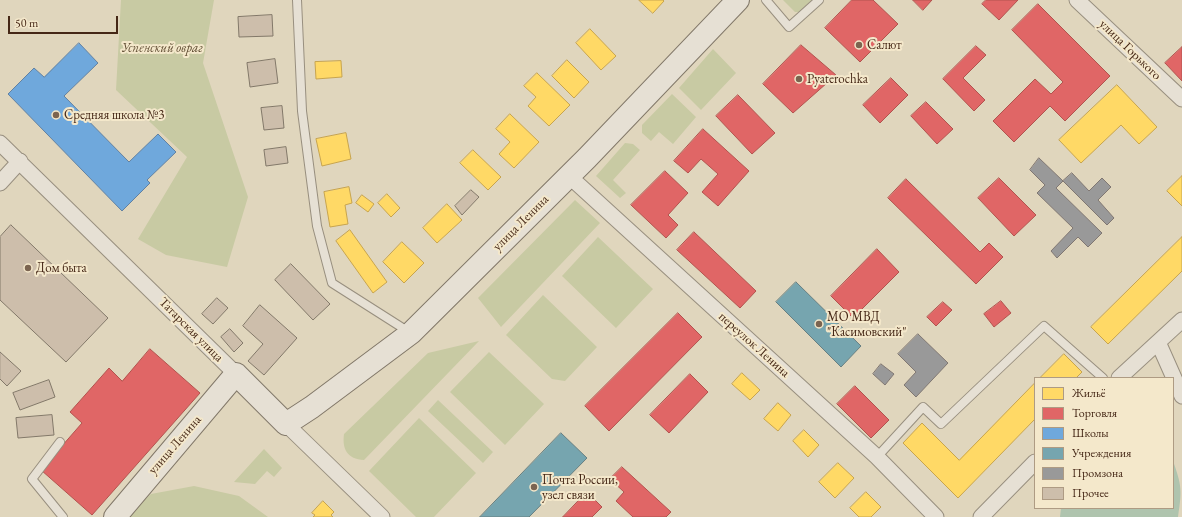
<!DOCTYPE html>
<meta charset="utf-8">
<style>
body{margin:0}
#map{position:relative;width:1182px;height:517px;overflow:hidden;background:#e0d6bd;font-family:"EB Garamond",serif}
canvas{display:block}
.legend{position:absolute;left:1034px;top:377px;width:140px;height:132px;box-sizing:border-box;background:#f4e8cb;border:1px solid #ae9b83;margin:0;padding:5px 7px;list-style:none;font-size:12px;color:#452716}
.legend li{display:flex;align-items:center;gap:8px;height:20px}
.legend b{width:20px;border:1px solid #ae9b83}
.scale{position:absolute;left:8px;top:16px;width:110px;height:18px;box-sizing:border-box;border:2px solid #452716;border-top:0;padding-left:5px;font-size:12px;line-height:14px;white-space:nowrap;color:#452716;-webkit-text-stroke:3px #f4e8cb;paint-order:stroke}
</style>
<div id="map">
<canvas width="1182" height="517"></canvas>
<ul class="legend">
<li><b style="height:11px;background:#ffd966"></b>Жильё</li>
<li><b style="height:11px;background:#e06666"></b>Торговля</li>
<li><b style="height:11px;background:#6fa8dc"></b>Школы</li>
<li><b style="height:11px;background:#76a5af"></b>Учреждения</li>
<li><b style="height:11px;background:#999"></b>Промзона</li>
<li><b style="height:11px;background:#cdbeab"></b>Прочее</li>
</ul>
<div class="scale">50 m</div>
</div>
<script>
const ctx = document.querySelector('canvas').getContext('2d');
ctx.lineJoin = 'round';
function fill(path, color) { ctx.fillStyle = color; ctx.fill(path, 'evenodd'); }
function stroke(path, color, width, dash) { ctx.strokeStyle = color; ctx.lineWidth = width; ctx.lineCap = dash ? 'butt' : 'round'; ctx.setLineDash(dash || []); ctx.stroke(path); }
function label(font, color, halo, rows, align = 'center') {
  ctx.font = font + ' "EB Garamond",serif'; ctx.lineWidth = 4; ctx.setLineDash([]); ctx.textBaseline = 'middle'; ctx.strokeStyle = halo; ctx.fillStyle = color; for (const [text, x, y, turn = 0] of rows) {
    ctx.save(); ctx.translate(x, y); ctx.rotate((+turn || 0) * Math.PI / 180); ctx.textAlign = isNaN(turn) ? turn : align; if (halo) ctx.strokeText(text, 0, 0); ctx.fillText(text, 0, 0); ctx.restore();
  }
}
fill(new Path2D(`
 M121,0H214L203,63L248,197L227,267L166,255L138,239L187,157L116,90Z
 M783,0H812L801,12H795Z
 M713,49L736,73L701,110L679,88Z
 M672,94L696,117L673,144L659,132L651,141L642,133V125Z
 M625,143L633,144L640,150L613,180L626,193L620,198L596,176Z
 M575,200L600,223L501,327L478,298Z
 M598,237L653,289L616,328L562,276Z
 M543,295L597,347L565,381L552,379L506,335Z
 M479,341L364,460C347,459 342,449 344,434L428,353Z
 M489,352L544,404L505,445L450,392Z
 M438,400L493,452L483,463L428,411Z
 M419,418L476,473L434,517H416L369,471Z
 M264,449L282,468L274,477L267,471L255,484L234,482Z
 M194,486L239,496L268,517H125L151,494Z`), '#c8caa3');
fill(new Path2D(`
 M1173,461C1182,486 1182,491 1178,517H1060L1061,508H1173Z`), '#afc4ae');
const homes = new Path2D(`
 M639,0H663L664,1L653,13Z
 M590,29L616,56L601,70L576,43Z
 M567,60L589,82L574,98L552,76Z
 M341,61L342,77L316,79L315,62Z
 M537,73L570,105L549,126L528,106L536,97L524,86Z
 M1117,85L1157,127L1139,144L1121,125L1081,163L1059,140Z
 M510,114L539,142L514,168L499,154L510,142L496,129Z
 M346,133L351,159L322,166L316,139Z
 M473,150L501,177L488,190L460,163Z
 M1182,176V206L1167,191Z
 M349,187L352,203L345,205L348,224L330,227L324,192Z
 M387,194L400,208L391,217L378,203Z
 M362,195L374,204L368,212L356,203Z
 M447,204L462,220L437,243L423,228Z
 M350,230L387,282L373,293L336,241Z
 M1182,237V271L1108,344L1091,327Z
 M402,242L424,263L404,283L383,262Z
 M1064,354L1082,372L1076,378H1040Z
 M742,373L760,390L750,400L732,384Z
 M1035,383V419L958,498L903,443L922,423L959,460Z
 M778,403L791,415L778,431L764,419Z
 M804,430L819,445L808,457L793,441Z
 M838,463L854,478L835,498L819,482Z
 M866,492L881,507L871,517H859L850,508Z
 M323,501L334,512L331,515L333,517H313L315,515L312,513Z`);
fill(homes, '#ffd966');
stroke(homes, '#c7a44e', 1);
const shops = new Path2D(`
 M852,0H873L898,24L860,62L825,28Z
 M913,0H932L923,10Z
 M986,0H1018L999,20L982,4Z
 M1038,4L1110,76L1065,121L1050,106L1014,142L993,121L1035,79L1051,94L1063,82L1012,30Z
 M801,45L836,75L793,113L763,84Z
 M976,46L986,55L963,78L985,100L974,111L943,79Z
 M1182,47V81L1165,63Z
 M891,78L908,95L880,123L863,105Z
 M738,95L775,133L752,154L716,116Z
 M926,102L953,129L937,144L911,116Z
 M703,129L749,171L718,206L702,192L718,174L701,159L688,173L674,161Z
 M665,171L688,193L668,215L678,225L666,238L631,205Z
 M999,178L1036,215L1014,236L978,198Z
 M906,179L980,252L989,243L1003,257L976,284L888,198Z
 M694,232L756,291L740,308L677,250Z
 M877,249L899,272L853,318L831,296Z
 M1001,301L1011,313L994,327L984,314Z
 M943,302L952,310L936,326L927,317Z
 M678,313L702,337L609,431L585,406Z
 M150,349L200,393L92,515L41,470L82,423L70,412L109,368L122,381Z
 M690,374L708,392L669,433L650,415Z
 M855,386L889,420L871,438L837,404Z
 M622,467L671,512L666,517H633L616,501L624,492L610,479Z
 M587,492L602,507L592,517H563Z`);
fill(shops, '#e06666');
stroke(shops, '#b2534e', 1);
const schools = new Path2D(`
 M79,43L98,63L64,96L129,162L158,134L176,152L147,180L150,183L122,211L8,94L34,68L44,77Z`);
fill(schools, '#6fa8dc');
stroke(schools, '#6281a1', 1);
const public = new Path2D(`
 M796,282L861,346L841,367L776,302Z
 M561,433L587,458L529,517H480Z`);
fill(public, '#76a5af');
stroke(public, '#677f81', 1);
const industry = new Path2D(`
 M1039,158L1063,181L1056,188L1102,233L1088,247L1078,237L1057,258L1051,251L1073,228L1037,193L1045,185L1030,170Z
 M1072,173L1089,191L1102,178L1111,187L1098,200L1114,218L1107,225L1063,181Z
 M918,334L948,363L916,397L904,385L916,372L898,354Z
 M881,364L894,374L885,385L873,374Z`);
fill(industry, '#999');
stroke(industry, '#807772', 1);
const building = new Path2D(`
 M272,15L273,36L239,37L238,17Z
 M275,59L278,83L250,87L247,63Z
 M282,106L284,128L264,130L261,108Z
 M286,147L288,163L266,166L264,150Z
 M471,190L479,197L462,215L455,206Z
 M11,225L108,318L66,362L0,300V237Z
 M291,264L330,304L313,320L275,280Z
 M217,298L228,308L213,324L202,314Z
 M260,305L297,338L264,375L248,361L263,344L243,326Z
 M230,329L243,343L234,352L221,337Z
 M0,352L21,371L7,386L0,379Z
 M49,380L55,397L20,410L13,393Z
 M52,415L54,435L18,438L16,418Z`);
fill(building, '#cdbeab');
stroke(building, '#827869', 1);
const lane = new Path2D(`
 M297,0L302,111L317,226L332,283L409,332
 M766,0L789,27L819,0
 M60,442L32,479L63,517
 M877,457L923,407L941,424L1044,326L1103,378`);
const street = new Path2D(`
 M1077,0L1182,99
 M0,143L236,374
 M569,176L877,457L936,517
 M0,183L20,161
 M1158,342L1182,396
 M1119,378L1182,320
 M286,424L382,517
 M981,517L1035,462`);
const secondary = new Path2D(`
 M115,517L236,374L286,424L312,407L411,333L587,158L738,0`);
stroke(lane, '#988f7f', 10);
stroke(street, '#988f7f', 17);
stroke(secondary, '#827869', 24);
stroke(lane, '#e6e0d4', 8);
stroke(street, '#e6e0d4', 15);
stroke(secondary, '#e6e0d4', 22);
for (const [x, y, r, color] of [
 [859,45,4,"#7b6450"],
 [799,79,4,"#7b6450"],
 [56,115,4,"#7b6450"],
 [28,268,4,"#7b6450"],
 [819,324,4,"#7b6450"],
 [534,487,4,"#7b6450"]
]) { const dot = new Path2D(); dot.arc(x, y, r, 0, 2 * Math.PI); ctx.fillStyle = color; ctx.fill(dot); stroke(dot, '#f4e8cb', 1.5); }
label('13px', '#452716', '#f4e8cb', [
 ["Салют",867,45],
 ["Pyaterochka",807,79],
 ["Средняя школа №3",64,115],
 ["Дом быта",36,268],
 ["МО МВД",827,317],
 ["\"Касимовский\"",827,332],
 ["Почта России,",542,480],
 ["узел связи",542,495]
], 'left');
label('italic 13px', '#614e34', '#f4e8cb', [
 ["Успенский овраг",162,48]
]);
label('13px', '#452716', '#f4e8cb', [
 ["улица Горького",1130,50,44],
 ["улица Ленина",521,223,-45],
 ["Татарская улица",191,330,45],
 ["переулок Ленина",754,345,42],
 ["улица Ленина",175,445,-49]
]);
</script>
